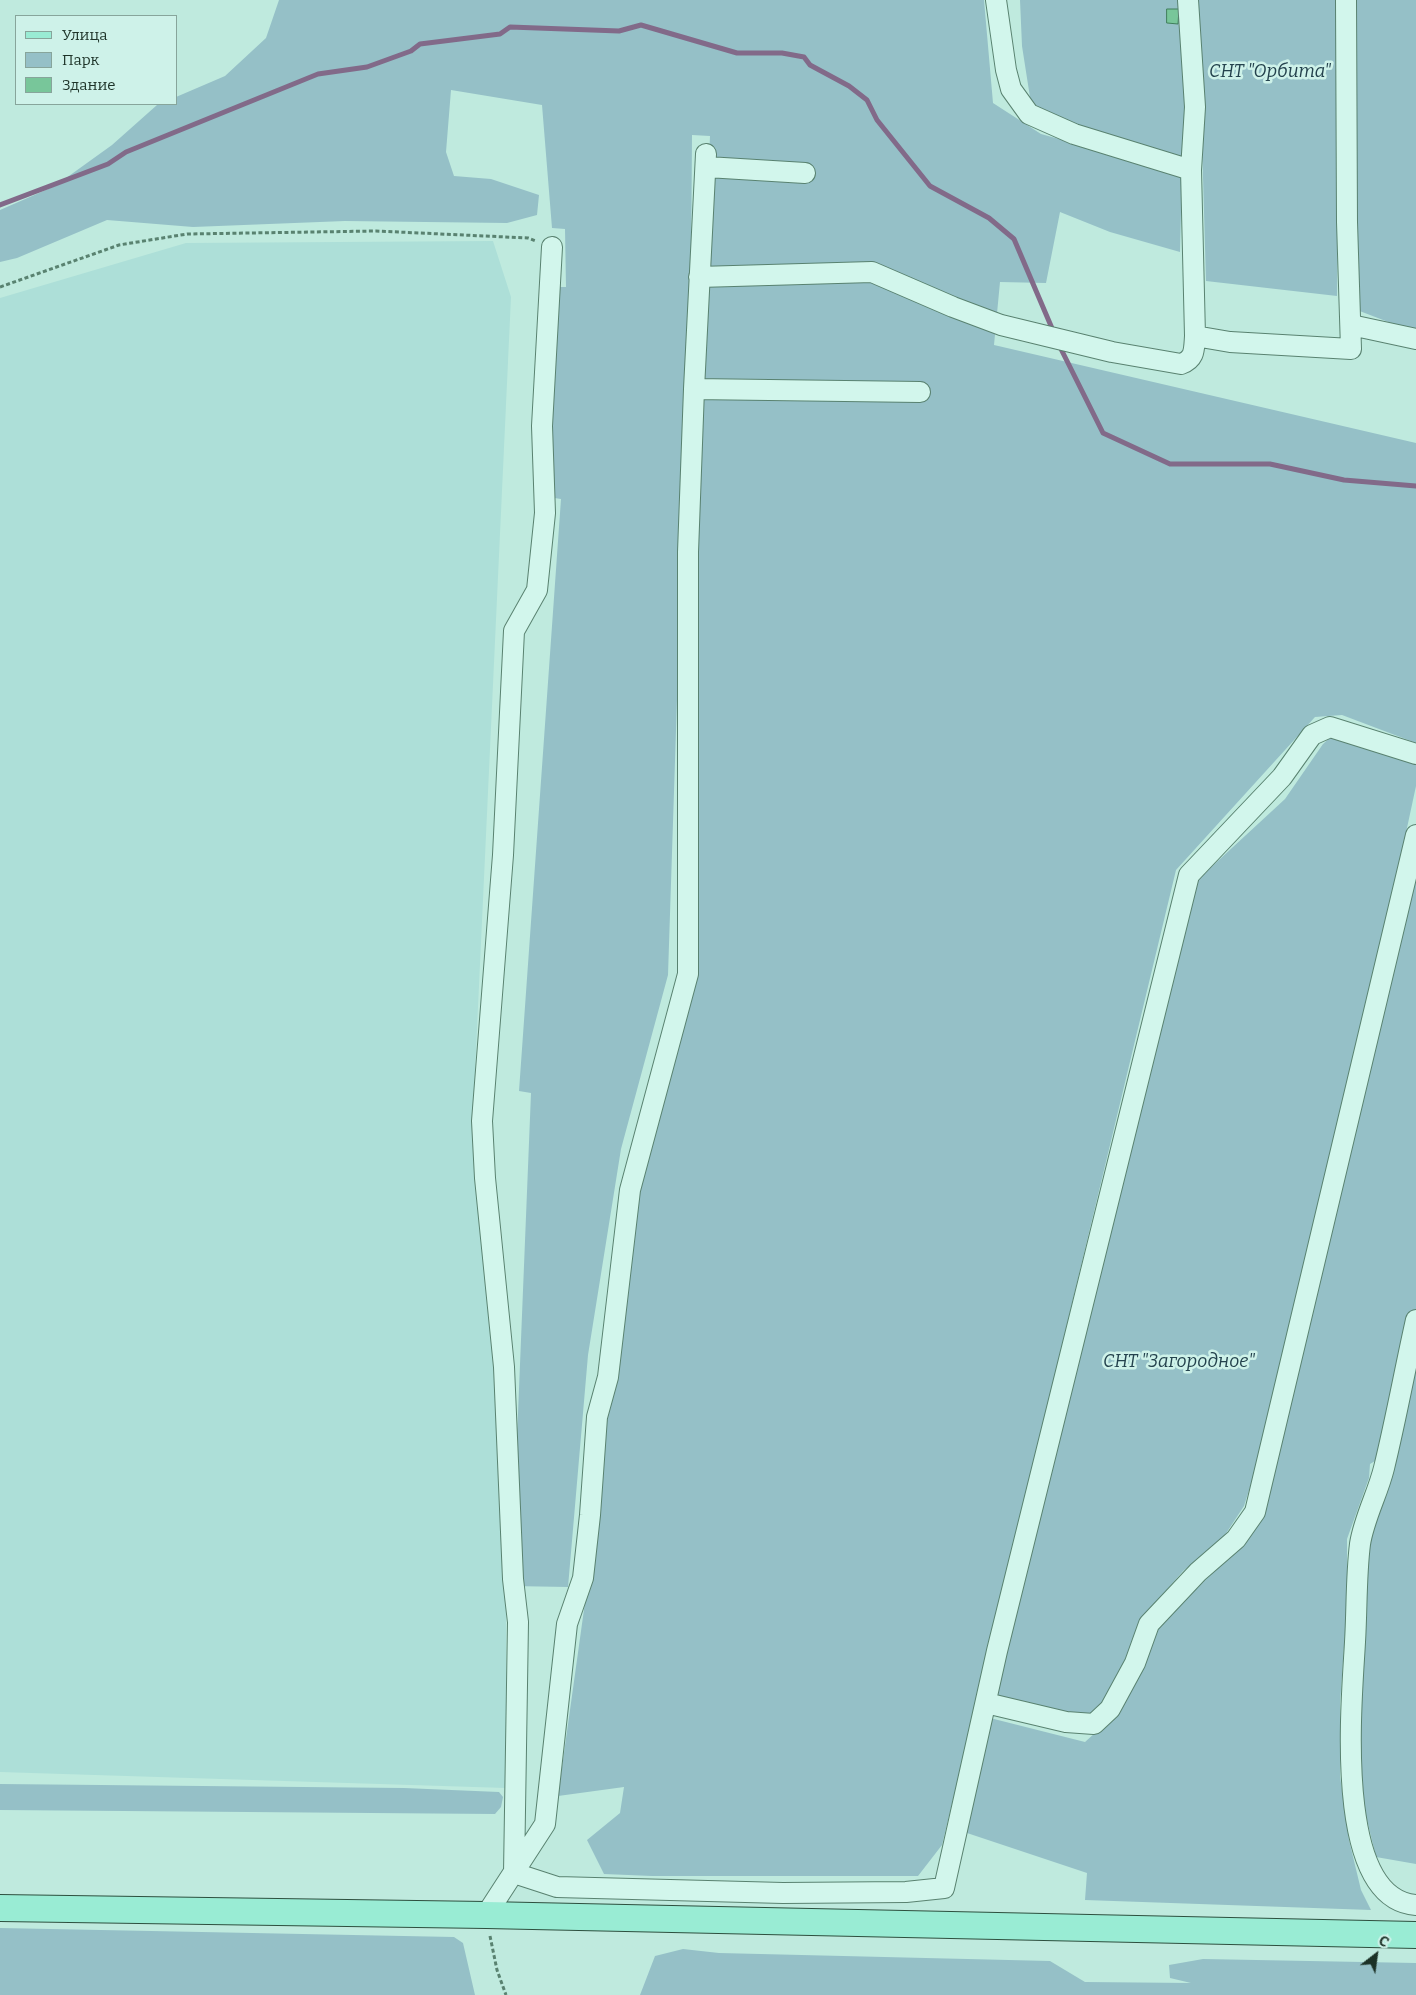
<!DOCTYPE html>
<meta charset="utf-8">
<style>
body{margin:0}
#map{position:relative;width:1416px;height:1995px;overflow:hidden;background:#bfeade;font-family:Bitter,serif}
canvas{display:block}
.legend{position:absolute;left:15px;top:15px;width:162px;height:90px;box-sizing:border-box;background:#cef2e9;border:1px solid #87a59b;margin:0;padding:6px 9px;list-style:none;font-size:15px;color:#1c3227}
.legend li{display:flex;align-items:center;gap:10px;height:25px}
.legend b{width:25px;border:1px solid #87a59b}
.north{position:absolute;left:1351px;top:1930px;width:50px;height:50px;-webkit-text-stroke:4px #cef2e9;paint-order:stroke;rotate:30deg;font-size:14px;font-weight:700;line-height:20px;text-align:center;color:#1c3227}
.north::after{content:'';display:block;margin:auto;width:18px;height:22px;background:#1c3227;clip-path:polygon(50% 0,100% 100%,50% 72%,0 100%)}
</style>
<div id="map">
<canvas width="1416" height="1995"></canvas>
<ul class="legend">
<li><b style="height:6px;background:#99ecd4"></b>Улица</li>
<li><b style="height:14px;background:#95c0c7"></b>Парк</li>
<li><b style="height:14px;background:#78c69a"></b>Здание</li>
</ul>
<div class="north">С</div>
</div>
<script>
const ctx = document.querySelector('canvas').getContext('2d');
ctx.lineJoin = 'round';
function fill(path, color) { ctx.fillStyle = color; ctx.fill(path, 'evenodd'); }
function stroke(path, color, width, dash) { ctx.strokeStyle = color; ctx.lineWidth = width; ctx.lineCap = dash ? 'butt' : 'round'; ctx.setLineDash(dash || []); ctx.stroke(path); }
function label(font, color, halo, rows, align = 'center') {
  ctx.font = font + ' Bitter,serif'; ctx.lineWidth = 5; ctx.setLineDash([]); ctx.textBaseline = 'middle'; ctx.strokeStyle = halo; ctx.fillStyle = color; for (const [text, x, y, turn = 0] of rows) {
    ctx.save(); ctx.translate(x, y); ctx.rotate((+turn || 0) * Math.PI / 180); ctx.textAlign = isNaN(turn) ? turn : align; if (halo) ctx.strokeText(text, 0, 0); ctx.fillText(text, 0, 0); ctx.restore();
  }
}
fill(new Path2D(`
 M493,241L511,297L472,1136L493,1353L506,1592V1788L0,1772V298L186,243Z`), '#addfd8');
fill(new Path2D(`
 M279,0H984L993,103L1041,134L1182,173L1180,252L1110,232L1060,212L1046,283L1000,282L994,345L1416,443V743L1342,715L1315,717L1176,870L942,1845L918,1876H652L604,1874L587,1840L620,1813L624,1787L558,1796L587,1588L619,1258L687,978L684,752L710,136L692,135L691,272L668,975L621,1149L588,1355L568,1587L511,1586L531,1093L519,1091L561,499L548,497V287H566L565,229L552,228L542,105L451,90L446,152L454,176L491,179L539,195L537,215L507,223L345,221L193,227L107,220L17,258L0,262V210L55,186L112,145L157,105L176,104V97L225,76L266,38Z
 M1020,0H1183L1189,80L1185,159L1032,110L1022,46Z
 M1195,0H1340L1337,296L1206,281L1199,38Z
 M1352,0H1416V330L1404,328L1357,310Z
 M1334,734L1416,765V786L1381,949L1256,1468L1244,1506L1221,1541L1183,1571L1157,1601L1113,1694L1097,1714L1072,1717L993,1697L1194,883L1285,799L1323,744Z
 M1416,867V1313L1380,1458L1370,1464L1369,1478L1347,1539V1604L1340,1704V1776L1349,1840L1361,1890L1371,1910L1085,1900L1087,1873L961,1831L990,1718L1085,1742L1116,1714L1158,1627L1241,1545Z
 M1416,1345V1864L1376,1857L1362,1799L1356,1751L1366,1555Z
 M0,1784L404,1788L499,1792L503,1797L501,1807L495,1814L0,1810Z
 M0,1928L454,1937L463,1943L475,1995H0Z
 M683,1949L719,1953L1050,1961L1085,1982L1191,1983L1170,1978L1169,1965L1203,1959L1416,1963V1995H640L655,1956Z`), '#95c0c7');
stroke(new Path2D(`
 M0,205L108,164L126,152L318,74L367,67L411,51L420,44L500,34L510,27L619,31L641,25L737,53H782L804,57L810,65L849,86L867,100L877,120L930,186L989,218L1014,239L1054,333
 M1059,345L1103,433L1170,464H1270L1344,480L1416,486`), '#826a89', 5);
const building = new Path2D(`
 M1167,9H1179L1178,24L1167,23Z`);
fill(building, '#78c69a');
stroke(building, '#407f5b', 1);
const minor = new Path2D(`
 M996,0L1006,70L1011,89L1029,114L1074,134L1191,170
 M1188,0L1195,107L1191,170L1195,336L1230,342L1351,349L1347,222L1346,0
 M707,167L805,173
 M552,247L542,426L545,513L537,590L514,631L503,855L482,1121L485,1178L504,1367L513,1579L518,1622L514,1873L557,1887L783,1893L906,1892L944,1888L997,1651L1189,875L1282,777L1312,735L1330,727L1416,754
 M699,277L872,272L953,307L1001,325L1112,352L1181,364C1195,359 1194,350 1195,336
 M1351,325L1416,339
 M694,389L920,392
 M1416,1320C1405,1369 1396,1419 1384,1468C1378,1493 1364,1518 1360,1544C1356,1576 1357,1609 1355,1642C1352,1699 1332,1899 1416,1905
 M986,1703L1066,1722L1094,1724L1110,1709L1135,1663L1149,1624L1198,1572L1236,1539L1255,1512L1416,835
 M486,1915L545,1824L567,1624L583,1578L590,1515L597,1417L608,1377L630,1190L688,974V552L694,389L706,154`);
const major = new Path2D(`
 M0,1908L486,1915L1416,1935`);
stroke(minor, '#598270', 22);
stroke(major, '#2d4f3e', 28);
stroke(new Path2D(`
 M0,287L119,245L187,234L376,231L528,238L536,241
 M490,1936L497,1970L506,1995`), '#598270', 3, [4, 2.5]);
stroke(minor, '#d2f6ec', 20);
stroke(major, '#99ecd4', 26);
label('italic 18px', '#24424d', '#cef2e9', [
 ["CНТ \"Орбита\"",1270,72],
 ["СНТ \"Загородное\"",1179,1362]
]);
</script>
